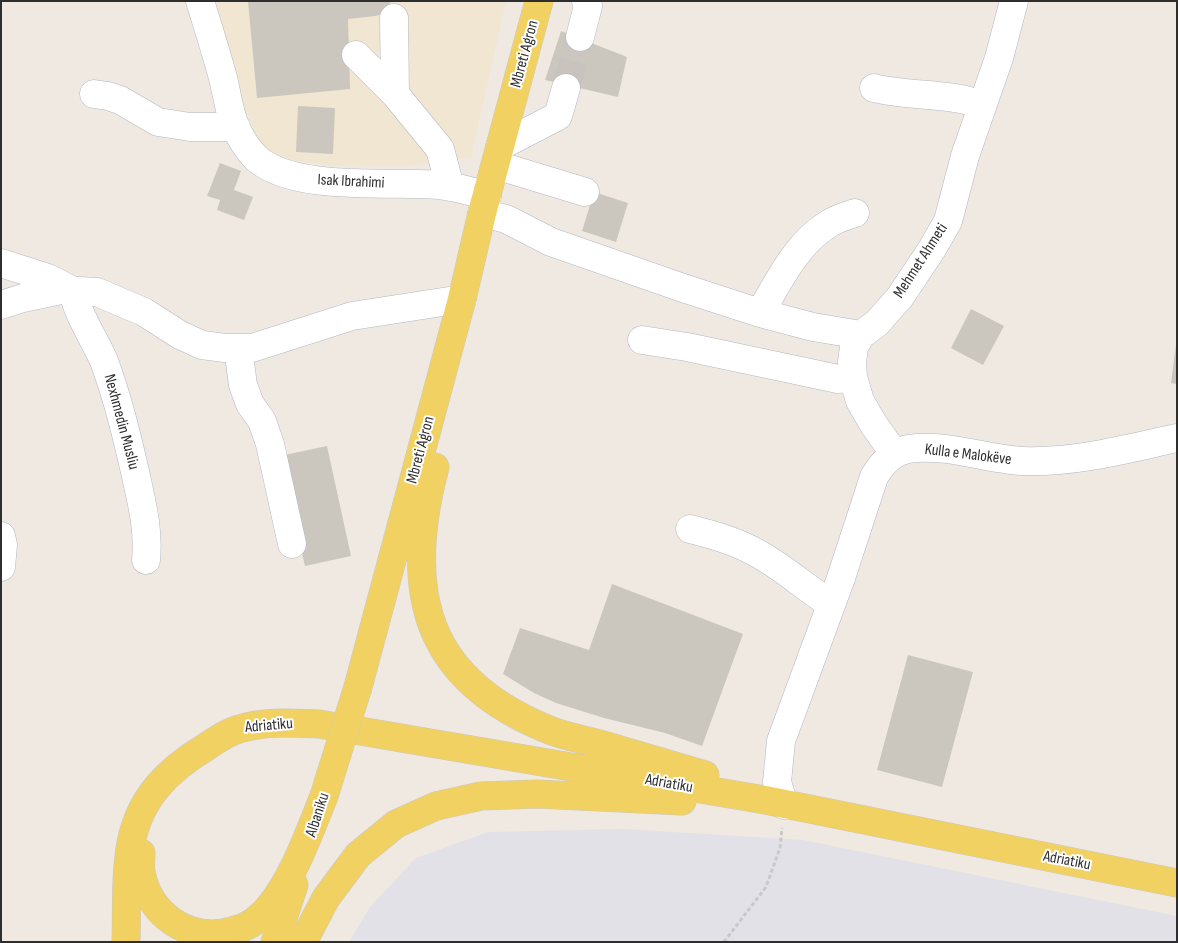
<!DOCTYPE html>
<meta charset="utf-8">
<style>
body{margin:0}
#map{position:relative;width:1178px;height:943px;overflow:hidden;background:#efe9e1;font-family:"Sofia Sans Condensed",sans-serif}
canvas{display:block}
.frame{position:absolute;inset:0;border:2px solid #2e2e2e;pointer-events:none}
</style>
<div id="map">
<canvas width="1178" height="943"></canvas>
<div class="frame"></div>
</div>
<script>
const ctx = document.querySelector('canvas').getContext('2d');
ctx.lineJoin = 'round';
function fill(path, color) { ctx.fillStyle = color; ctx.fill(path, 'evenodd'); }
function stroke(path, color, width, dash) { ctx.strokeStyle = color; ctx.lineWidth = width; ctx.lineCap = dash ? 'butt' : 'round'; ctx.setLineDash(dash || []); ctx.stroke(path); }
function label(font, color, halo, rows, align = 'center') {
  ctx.font = font + ' "Sofia Sans Condensed",sans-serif'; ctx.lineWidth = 4; ctx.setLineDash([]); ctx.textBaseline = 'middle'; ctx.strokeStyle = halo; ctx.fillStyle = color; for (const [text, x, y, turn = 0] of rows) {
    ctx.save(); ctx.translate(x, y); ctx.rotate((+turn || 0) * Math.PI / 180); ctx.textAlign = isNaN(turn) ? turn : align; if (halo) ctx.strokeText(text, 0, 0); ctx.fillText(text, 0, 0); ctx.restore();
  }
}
fill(new Path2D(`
 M624,829L803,840L1177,916V942H349L370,907L416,858L488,832Z`), '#e3e1e8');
fill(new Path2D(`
 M213,1H506L471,157L412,165L335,166L276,158L259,144L240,94Z`), '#f0e6d1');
fill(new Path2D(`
 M248,1H390L391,12L375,16L348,19L350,89L257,98Z
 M561,31L627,57L618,97L545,80Z
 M298,106L335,108L333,154L296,152Z
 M220,163L241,171L234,190L253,197L244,220L217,210L220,200L207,196Z
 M594,192L628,203L616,242L582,231Z
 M971,309L1004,326L983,365L951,348Z
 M1176,345H1177V384L1171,383Z
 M327,446L351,556L305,566L280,456Z
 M612,584L743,634L702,746L665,733L604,718L556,703L534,693L503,674L520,628L589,650Z
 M908,655L973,672L942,787L877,770Z`), '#cbc7bf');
stroke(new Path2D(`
 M566,88L580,37`), '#c8c4bd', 28, [28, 14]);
const minor = new Path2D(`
 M200,1C208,27 216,52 223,78C227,94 229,111 235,126C240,137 248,150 256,158C294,192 390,181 439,185C455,187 471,191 487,196
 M394,18L395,94L440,149L450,187
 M580,37L588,6L586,1
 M356,55L395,94
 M874,88C910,97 948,92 982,105
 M94,94L108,96L120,100L158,122L190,127H236
 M500,146L558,116L566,88
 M496,165L585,192
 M482,213L506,219L551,242L683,288L760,313L813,327L861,335
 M1,263L48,278L73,291C78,316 94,338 104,361C118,399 127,437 136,476C142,504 149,531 146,560
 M1,305L23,298L61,290L97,292L144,312L180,335L202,345L225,348H252L352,316L462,299
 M760,313C778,283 796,244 827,225C835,219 846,216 855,213
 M642,340L687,347L838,379L853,377
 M238,348L243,385L250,404L262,421L270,444L292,544
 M894,453L874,425L860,401L853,377L852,362L854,347L861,335L877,323L900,297L932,249L948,221L965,156L999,58L1014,1
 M690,529C712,535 733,540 753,551C781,565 804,587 831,604
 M1,536L3,545L1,567
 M784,805L777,782L781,741L841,578L874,477C882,463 892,452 908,449C946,443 985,459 1022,461C1075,463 1126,449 1177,438`);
const major = new Path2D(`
 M435,467C402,592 424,681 552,731C568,737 586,740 603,745C637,755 671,765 705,775
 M358,687L462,299L482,213L539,1
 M141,853C141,859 140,866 141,872C149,915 189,943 232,931C239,929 247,927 253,922C286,900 309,833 324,796
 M126,942C127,909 125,875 131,843C140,797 168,770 206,747C216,740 228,732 239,729C265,721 293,723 319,724L765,800L1177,883
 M275,942L294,885
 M303,942L326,898L358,855L396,824L436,806L481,796L537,794L682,801`);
stroke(minor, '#b4b7c1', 29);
stroke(major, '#c9c9c9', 29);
stroke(new Path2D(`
 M724,942L766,887L780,848L782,828`), '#c9c9c9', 3, [4, 2.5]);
stroke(minor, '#fff', 28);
stroke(major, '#f2d163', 28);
const majorBridge = new Path2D(`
 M324,796L358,687`);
stroke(majorBridge, '#c9c9c9', 29, []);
stroke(majorBridge, '#f2d163', 28);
label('16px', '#2e2e2e', '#fff', [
 ["Mbreti Agron",525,54,-75],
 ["Isak Ibrahimi",351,182,3],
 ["Mehmet Ahmeti",921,261,-57],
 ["Nexhmedin Musliu",121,422,75],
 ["Mbreti Agron",421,450,-75],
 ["Kulla e Malokëve",968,455,7],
 ["Adriatiku",269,726,-5],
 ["Adriatiku",669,784,10],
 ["Albaniku",318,815,-72],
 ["Adriatiku",1067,861,11]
]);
</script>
